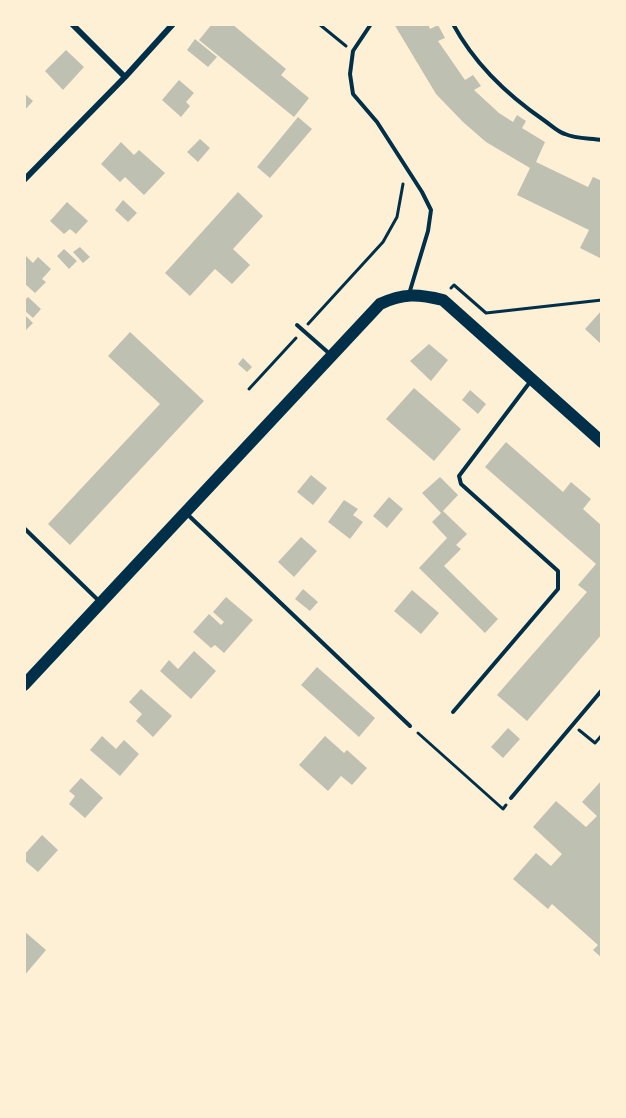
<!DOCTYPE html>
<style>
body{margin:0}
#map{position:relative;width:626px;height:1118px;overflow:hidden;background:#fdf0d5;font-family:Overpass,sans-serif}
canvas{display:block}
.frame{position:absolute;inset:0;border:26px solid #fdf0d5;pointer-events:none}
</style>
<div id="map">
<canvas width="626" height="1118"></canvas>
<div class="frame"></div>
</div>
<script>
const ctx = document.querySelector('canvas').getContext('2d');
ctx.lineJoin = 'round';
function fill(path, color) { ctx.fillStyle = color; ctx.fill(path, 'evenodd'); }
function stroke(path, color, width, dash) { ctx.strokeStyle = color; ctx.lineWidth = width; ctx.lineCap = dash ? 'butt' : 'round'; ctx.setLineDash(dash || []); ctx.stroke(path); }
fill(new Path2D(`
 M212,24H232L286,69L281,75L309,98L294,117L199,40Z
 M394,24H428L430,29L438,25L445,38L438,41L465,80L473,75L481,86L474,90L499,113L513,122L517,115L526,121L522,128L545,142L536,162L588,187L593,177L602,181V259L580,248L589,230L517,195L530,168L486,142L463,122L436,94Z
 M195,39L217,57L208,67L187,50Z
 M66,50L84,67L63,90L45,71Z
 M179,80L194,93L186,102L190,106L181,117L162,100Z
 M24,93L33,101L24,111Z
 M298,117L312,129L270,178L257,167Z
 M200,139L210,148L198,162L187,152Z
 M121,142L134,155L139,150L165,173L144,195L125,177L120,182L101,164Z
 M238,192L263,216L233,249L250,265L232,284L215,269L190,296L165,273Z
 M123,200L137,213L128,222L115,210Z
 M67,202L88,221L76,234L70,229L64,234L50,221Z
 M80,247L90,257L83,263L73,252Z
 M64,249L77,261L69,269L57,256Z
 M24,254L33,263L38,257L51,269L42,279L46,282L35,293L24,283Z
 M28,297L41,309L33,318L24,310V301Z
 M602,310V345L585,329Z
 M24,314L33,323L25,331L24,330Z
 M130,332L204,401L70,545L48,524L160,404L108,356Z
 M429,344L448,360L431,381L410,361Z
 M243,358L252,367L247,372L238,364Z
 M414,388L461,429L434,461L386,419Z
 M470,390L486,404L478,414L462,400Z
 M506,442L563,492L571,482L591,499L583,509L602,526V634L527,721L497,695L587,592L578,585L596,564L485,467Z
 M311,475L327,488L313,505L297,492Z
 M440,477L458,495L443,511L467,534L456,545L461,549L444,566L498,619L485,633L419,568L447,538L432,522L441,513L422,493Z
 M389,497L403,509L387,528L373,516Z
 M344,500L358,509L353,515L363,522L350,539L328,522Z
 M301,537L317,551L294,577L278,562Z
 M303,589L318,602L310,611L295,599Z
 M412,590L439,613L421,634L394,611Z
 M226,597L253,620L224,653L215,645L211,648L193,632L209,614L221,625L224,622L213,612Z
 M194,651L216,671L191,699L160,671L169,660L178,669Z
 M317,667L375,718L359,737L301,685Z
 M141,689L172,716L153,737L136,721L142,714L129,702Z
 M508,728L520,739L503,758L491,747Z
 M102,736L116,749L124,740L139,754L120,776L90,750Z
 M325,736L344,753L347,750L367,768L352,785L341,776L328,791L299,765Z
 M81,778L103,798L85,818L69,804L75,796L69,791Z
 M602,780V958L593,950L598,945L552,904L548,909L513,879L536,853L551,866L562,854L533,827L556,801L586,827L597,816L582,802Z
 M42,835L58,850L38,872L24,860V855Z
 M24,931L46,950L24,976Z`), '#bec0b2');
stroke(new Path2D(`
 M319,24L346,46
 M451,288L454,285L486,313L602,300
 M308,324L383,242L397,217L403,184
 M249,389L296,338
 M579,730L595,743L602,735
 M418,733L503,809L506,805`), '#003049', 3);
stroke(new Path2D(`
 M371,24L353,51L350,74L353,94L377,122L422,192L431,210L428,231L409,294
 M453,24C475,65 507,95 545,121C551,125 558,132 565,134C576,139 591,138 602,140
 M297,325L331,355
 M186,513L410,726
 M24,528L98,600
 M453,712L558,589V571L461,484L459,476L530,382
 M511,798L602,690`), '#003049', 4);
stroke(new Path2D(`
 M72,24L125,77
 M24,180L125,77L173,24`), '#003049', 6);
stroke(new Path2D(`
 M24,685L380,304C403,293 418,294 443,300L602,442`), '#003049', 12);
</script>
